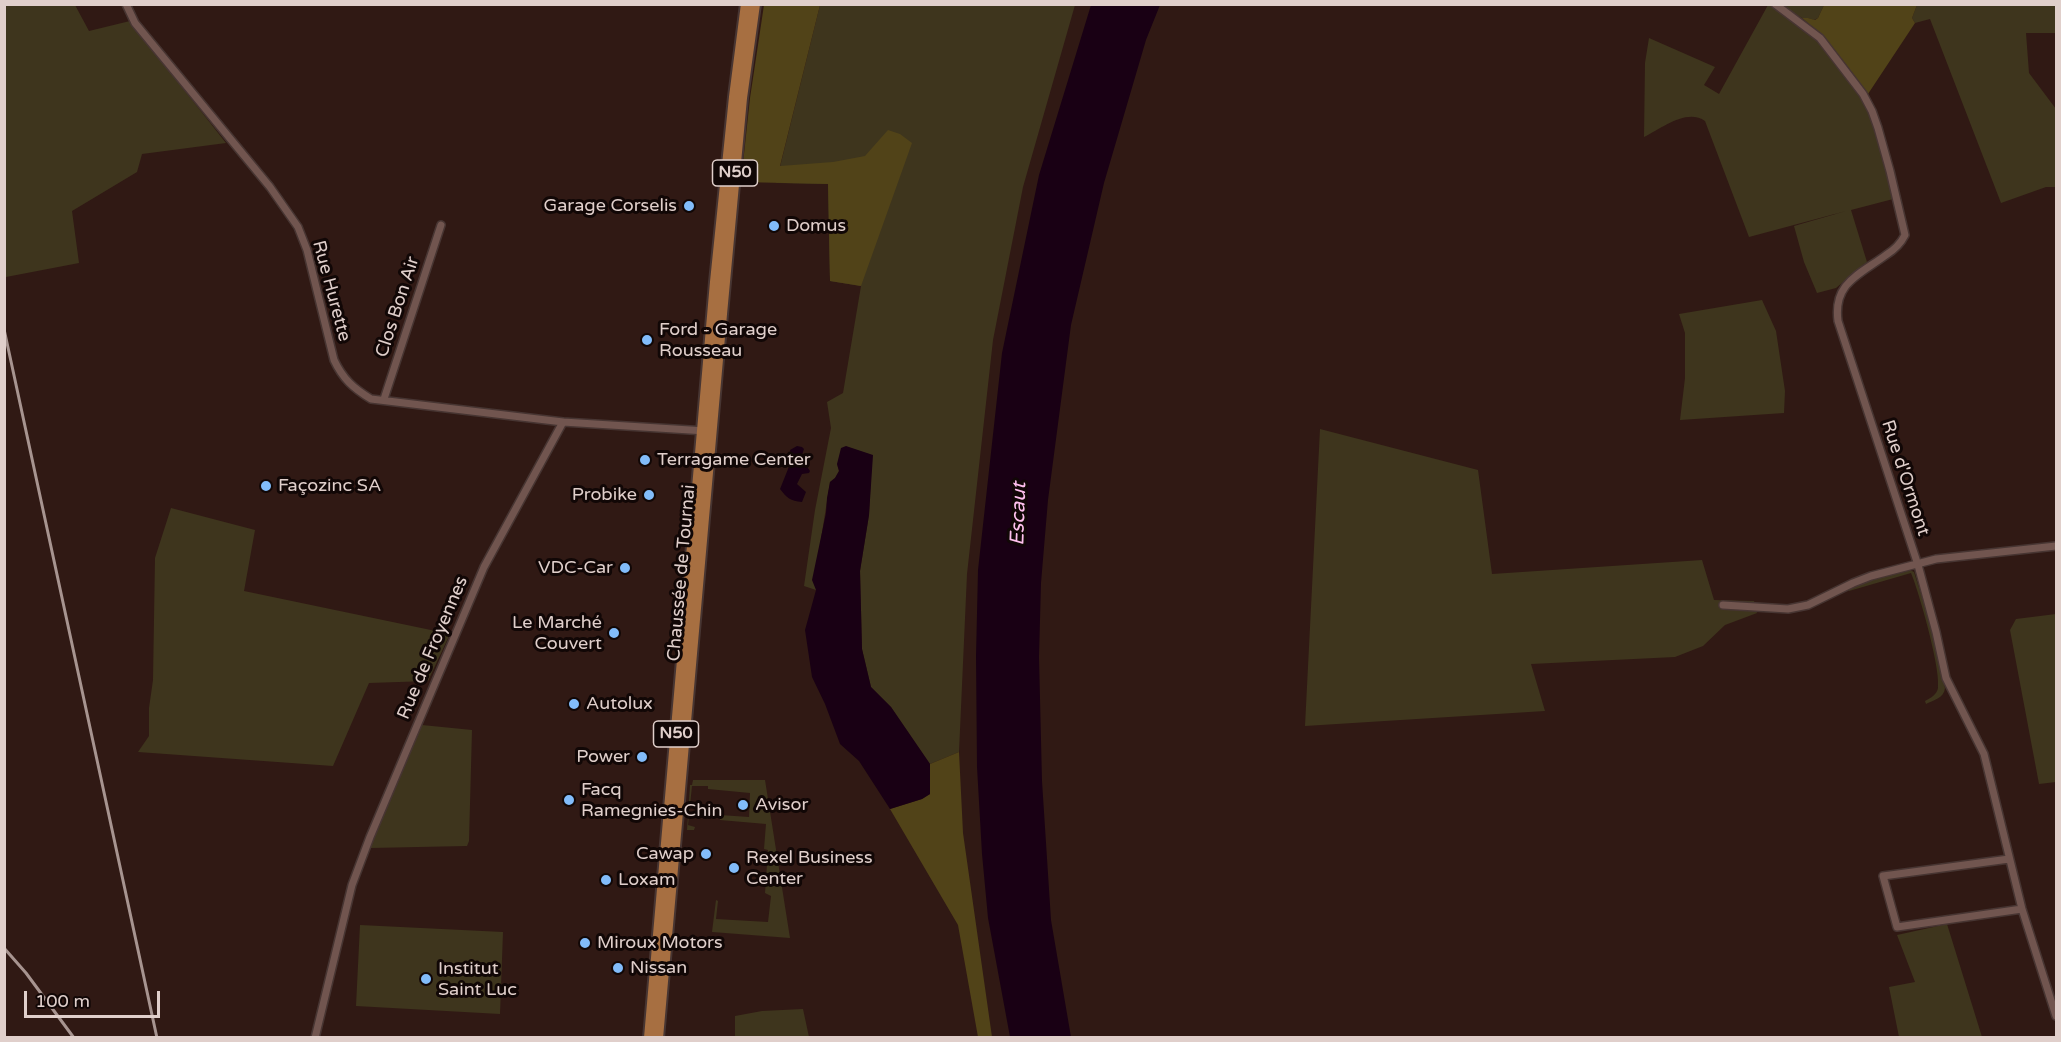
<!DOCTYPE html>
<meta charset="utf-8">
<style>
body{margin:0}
#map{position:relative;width:2061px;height:1042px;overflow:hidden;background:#301914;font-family:"Varela Round",sans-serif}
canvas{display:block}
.frame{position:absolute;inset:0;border:6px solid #e0cfcb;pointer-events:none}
.scale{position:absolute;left:24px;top:991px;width:136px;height:27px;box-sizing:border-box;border:3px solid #e0cfcb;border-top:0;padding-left:8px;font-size:18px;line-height:21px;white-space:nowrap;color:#e0cfcb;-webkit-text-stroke:4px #110706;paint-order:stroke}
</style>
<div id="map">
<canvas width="2061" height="1042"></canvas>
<div class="frame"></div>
<div class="scale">100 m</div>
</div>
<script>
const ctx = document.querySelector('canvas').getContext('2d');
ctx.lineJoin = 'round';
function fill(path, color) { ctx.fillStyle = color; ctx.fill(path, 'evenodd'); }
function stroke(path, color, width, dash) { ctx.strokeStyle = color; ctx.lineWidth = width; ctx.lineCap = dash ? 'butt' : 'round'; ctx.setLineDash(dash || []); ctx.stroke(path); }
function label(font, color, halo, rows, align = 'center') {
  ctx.font = font + ' "Varela Round",sans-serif'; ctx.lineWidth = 6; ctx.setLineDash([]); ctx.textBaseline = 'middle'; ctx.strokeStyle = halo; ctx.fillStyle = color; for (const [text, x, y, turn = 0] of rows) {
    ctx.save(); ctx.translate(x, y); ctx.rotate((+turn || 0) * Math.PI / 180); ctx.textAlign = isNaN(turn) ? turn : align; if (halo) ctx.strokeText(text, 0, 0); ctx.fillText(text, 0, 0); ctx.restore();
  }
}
fill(new Path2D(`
 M4,5H75L89,31L130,21L226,143L142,154L137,172L72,211L79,263L6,277L4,270Z
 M820,5H1075L1023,187L993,340L967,574L959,752L930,764L891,707L871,687L862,649L860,571L869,515L872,455L837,464L839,471L835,478L830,482L821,539L816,590L804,586L815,510L831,428L827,402L843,393L861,286L830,281L828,184L776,183Z
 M1768,5H1775L1813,31L1868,94L1897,198L1851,210L1867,262L1836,288L1817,293L1804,262L1794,226L1846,211L1749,237L1705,121C1687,108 1662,128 1644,137L1645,63L1649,38L1715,67L1704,85L1719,94Z
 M1781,5H1824L1818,18L1814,20L1808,18H1802Z
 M1917,5H2056V33H2026L2029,73L2056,109V187H2046L2001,203L1930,19L1915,23L1912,18Z
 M1762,300L1776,331L1785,391L1784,413L1680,420L1685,378V333L1679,314Z
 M1320,429L1478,470L1492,574L1702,560L1714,600L1754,601L1757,613L1725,625L1703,646L1675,657L1531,664L1545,711L1305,726Z
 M171,508L255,530L244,591L450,634L428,681L369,683L333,766L138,752L149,736V708L153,680L155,558Z
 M1908,569L1914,572L1931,625L1945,688C1944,698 1934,700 1926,704L1925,701C1931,698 1937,694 1938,688C1941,669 1919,592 1911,573L1849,591L1848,587L1871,578Z
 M2056,614V782L2039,784L2010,630L2016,619Z
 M422,725L472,730L469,841L467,846L370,848Z
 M693,780H765L790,938L712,932L716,900L718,901L716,919L768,922L771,896L765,893L768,850L764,849L766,824L720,820V815L749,817L750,793L708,789V786H692L688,825L695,827L694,830H687L690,785H692Z
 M1947,924L1982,1037H1899L1889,987L1915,982L1897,935Z
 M360,925L503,932L500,1014L356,1006Z
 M803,1009L809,1037H735V1016L762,1011Z`), '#3e351d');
fill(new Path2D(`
 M764,5H820L780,166L833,162L865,156L888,130L900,134L912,143L861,286L830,281L828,184L741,182L750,98Z
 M1824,5H1917L1912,18L1915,23L1868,94C1848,67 1829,39 1802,18H1808L1815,20L1818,18Z
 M959,752L963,833L992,1037H978L958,925L890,809L922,799L930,794V764Z`), '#514318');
fill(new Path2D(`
 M1091,5H1160L1146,40L1104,183L1071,325L1048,500L1041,583L1039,657L1042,781L1051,920L1071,1037H1010L988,918L982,854L977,767L976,656L978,570L1002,353L1039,175Z
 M797,446L802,447L804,449L801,458L810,471L809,473L802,474L797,484L806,492L802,502C790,501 787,498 780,489L792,459L790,450Z
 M846,446L873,455L869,515L860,571L862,649L871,687L891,707L930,764V794L922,799L890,809L859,761L840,744L825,704L812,677L805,630L816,590L812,580L826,513L827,498L830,482L835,478L839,471L837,464L841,448Z`), '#190014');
const street = new Path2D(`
 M126,4L135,23L270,187L298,227L307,250L334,360C343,379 353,388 371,399L563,422
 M1775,4L1820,38L1863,94L1872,111L1878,128L1890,171L1905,235C1901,243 1894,250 1886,255C1859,275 1833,283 1838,321L1918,565L1936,632L1946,678L1984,754L2022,909L2056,1016
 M384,399L441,225
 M1723,605L1788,609L1808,605L1853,583L1871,576L1936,559L2056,546
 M2009,859L1883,876L1897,927L2022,909
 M315,1038L352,885L370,837L484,567L563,422L706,431`);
const primary = new Path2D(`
 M649,1038L715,282L734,97L746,4
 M658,1038L722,314L742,98L755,4`);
stroke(street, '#473532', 10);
stroke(primary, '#473532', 14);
stroke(street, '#71554f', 7);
stroke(primary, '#a76f41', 10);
stroke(new Path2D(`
 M4,329L157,1038
 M4,948L26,973L74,1038`), '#a79490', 3);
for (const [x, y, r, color] of [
 [689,206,6,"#82bcfa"],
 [774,226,6,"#82bcfa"],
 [647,340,6,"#82bcfa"],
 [645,460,6,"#82bcfa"],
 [266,486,6,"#82bcfa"],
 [649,495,6,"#82bcfa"],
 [625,568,6,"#82bcfa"],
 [614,633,6,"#82bcfa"],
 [574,704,6,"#82bcfa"],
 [642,757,6,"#82bcfa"],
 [569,800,6,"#82bcfa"],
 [743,805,6,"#82bcfa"],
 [706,854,6,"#82bcfa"],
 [734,868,6,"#82bcfa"],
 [606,880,6,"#82bcfa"],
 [585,943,6,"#82bcfa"],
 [618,968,6,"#82bcfa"],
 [426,979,6,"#82bcfa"]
]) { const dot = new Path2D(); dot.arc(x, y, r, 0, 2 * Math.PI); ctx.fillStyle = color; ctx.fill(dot); stroke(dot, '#110706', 2); }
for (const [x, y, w] of [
 [735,173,45],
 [676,734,45]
]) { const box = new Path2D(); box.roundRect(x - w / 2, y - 13, w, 26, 4.5); ctx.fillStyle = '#110706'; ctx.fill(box); stroke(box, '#e0cfcb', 1.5); }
label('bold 16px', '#e0cfcb', null, [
 ["N50",735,173],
 ["N50",676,734]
]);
label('18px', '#e0cfcb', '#110706', [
 ["Garage Corselis",677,206,"right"],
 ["Domus",786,226],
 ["Ford - Garage",659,330],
 ["Rousseau",659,351],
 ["Terragame Center",657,460],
 ["Façozinc SA",278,486],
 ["Probike",637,495,"right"],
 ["VDC-Car",613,568,"right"],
 ["Le Marché",602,623,"right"],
 ["Couvert",602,644,"right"],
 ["Autolux",586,704],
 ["Power",630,757,"right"],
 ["Facq",581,790],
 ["Ramegnies-Chin",581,811],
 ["Avisor",755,805],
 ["Cawap",694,854,"right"],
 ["Rexel Business",746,858],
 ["Center",746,879],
 ["Loxam",618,880],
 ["Miroux Motors",597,943],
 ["Nissan",630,968],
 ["Institut",438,969],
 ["Saint Luc",438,990]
], 'left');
label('18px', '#e0cfcb', '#110706', [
 ["Rue Hurette",331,291,75],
 ["Clos Bon Air",398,307,-72],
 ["Rue d'Ormont",1905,478,72],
 ["Chaussée de Tournai",682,573,-85],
 ["Rue de Froyennes",433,648,-67]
]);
label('italic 20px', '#febfed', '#110706', [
 ["Escaut",1019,514,-88]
]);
</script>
